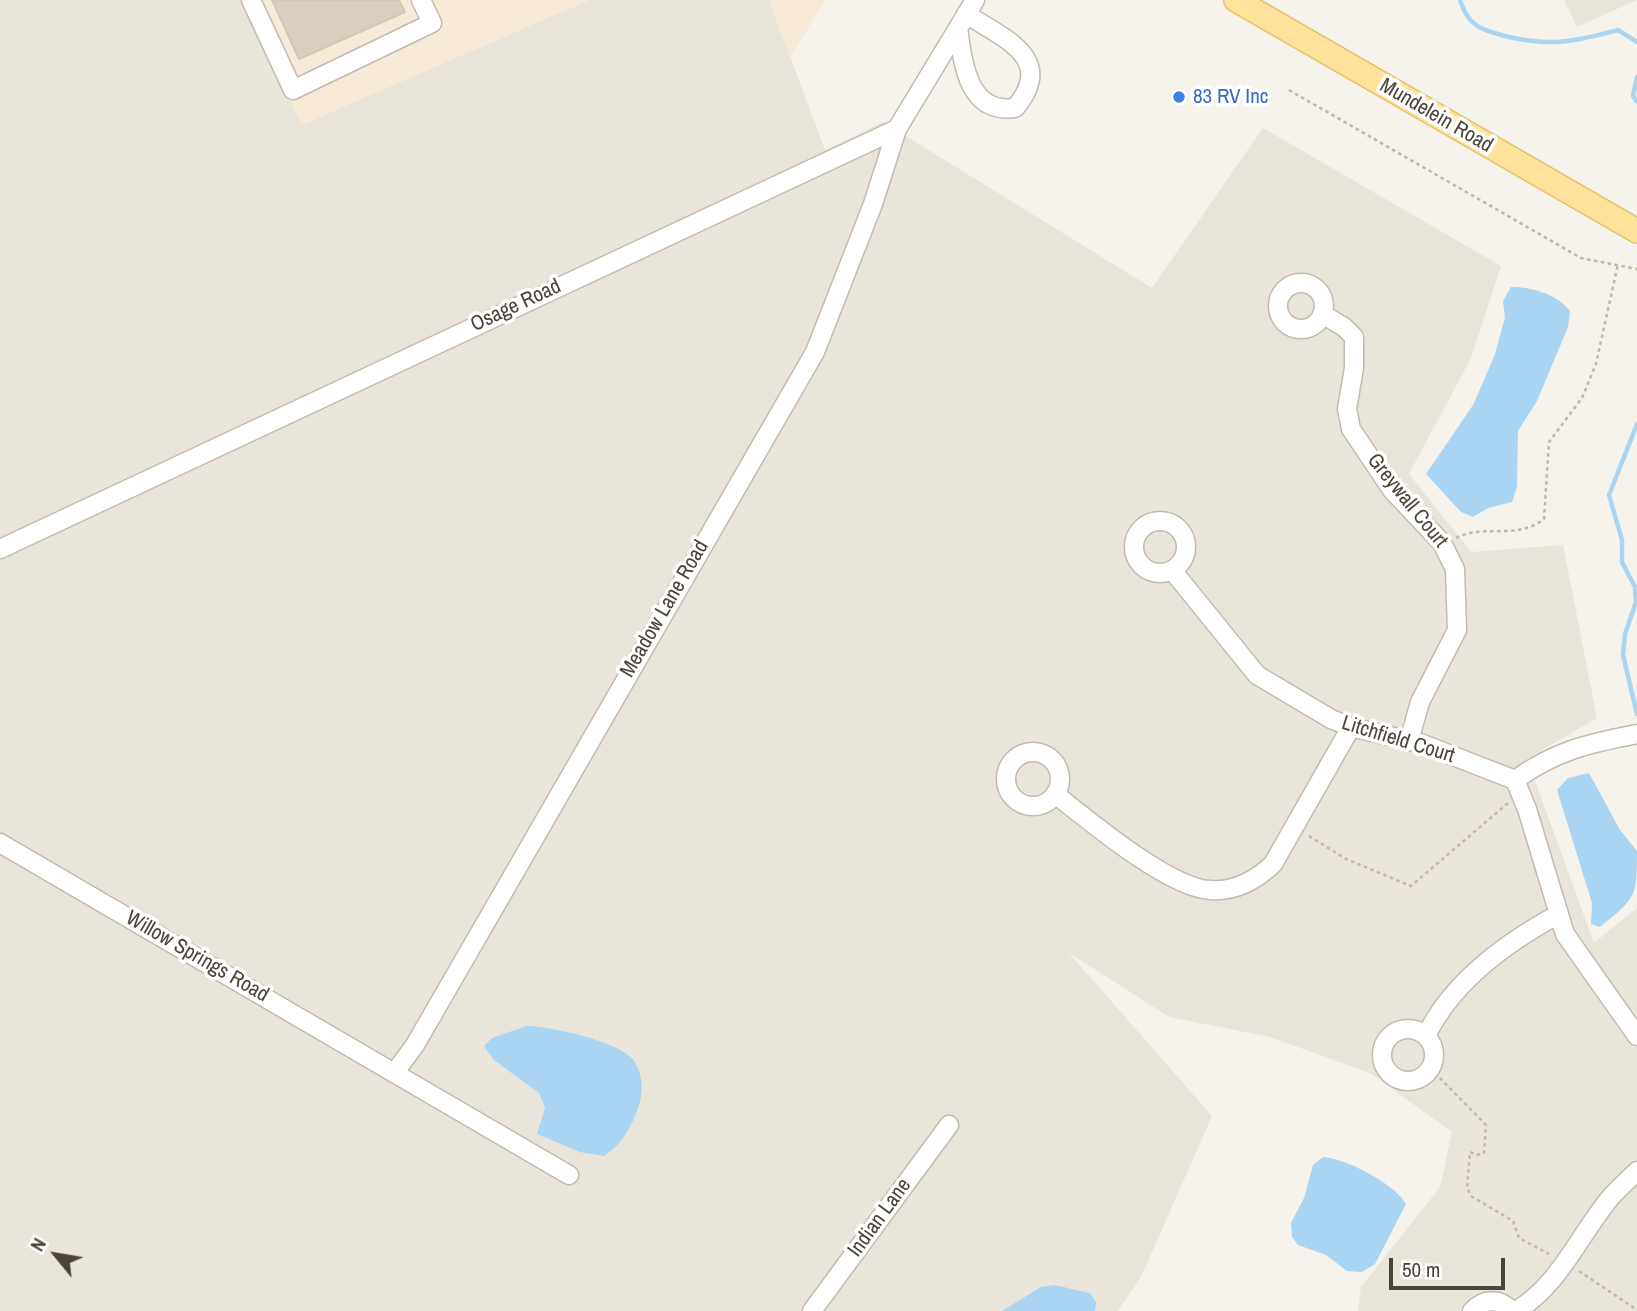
<!DOCTYPE html>
<style>
body{margin:0}
#map{position:relative;width:1637px;height:1311px;overflow:hidden;background:#f6f3ec;font-family:"Archivo Narrow",sans-serif}
canvas{display:block}
.north{position:absolute;left:21px;top:1220px;width:70px;height:70px;-webkit-text-stroke:5px #fff;paint-order:stroke;rotate:300deg;font-size:19px;font-weight:700;line-height:28px;text-align:center;color:#4b4439}
.north::after{content:'';display:block;margin:auto;width:24px;height:32px;background:#4b4439;clip-path:polygon(50% 0,100% 100%,50% 72%,0 100%)}
.scale{position:absolute;left:1389px;top:1258px;width:116px;height:32px;box-sizing:border-box;border:4px solid #4b4439;border-top:0;padding-left:9px;font-size:21px;line-height:24px;white-space:nowrap;color:#4b4439;-webkit-text-stroke:5px #fff;paint-order:stroke}
</style>
<div id="map">
<canvas width="1637" height="1311"></canvas>
<div class="north">N</div>
<div class="scale">50 m</div>
</div>
<script>
const ctx = document.querySelector('canvas').getContext('2d');
ctx.lineJoin = 'round';
function fill(path, color) { ctx.fillStyle = color; ctx.fill(path, 'evenodd'); }
function stroke(path, color, width, dash) { ctx.strokeStyle = color; ctx.lineWidth = width; ctx.lineCap = dash ? 'butt' : 'round'; ctx.setLineDash(dash || []); ctx.stroke(path); }
function label(font, color, halo, rows, align = 'center') {
  ctx.font = font + ' "Archivo Narrow",sans-serif'; ctx.lineWidth = 7; ctx.setLineDash([]); ctx.textBaseline = 'middle'; ctx.strokeStyle = halo; ctx.fillStyle = color; for (const [text, x, y, turn = 0] of rows) {
    ctx.save(); ctx.translate(x, y); ctx.rotate((+turn || 0) * Math.PI / 180); ctx.textAlign = isNaN(turn) ? turn : align; if (halo) ctx.strokeText(text, 0, 0); ctx.fillText(text, 0, 0); ctx.restore();
  }
}
fill(new Path2D(`
 M0,0H240L302,124L589,0H769L825,150L883,122L1152,288L1263,128L1501,266L1471,358L1409,474L1471,552L1563,545L1597,718L1527,759L1594,943L1637,908V1311H1358L1361,1287L1440,1187L1452,1132L1370,1073L1270,1037L1169,1017L1068,952L1212,1116L1141,1277L1118,1311H0Z
 M1564,0H1637L1577,27Z`), '#eae5da');
fill(new Path2D(`
 M240,0H589L302,125Z
 M769,0H825L790,58Z`), '#f7ead8');
fill(new Path2D(`
 M1511,287C1532,287 1557,294 1570,311L1568,327L1537,401L1518,431L1517,487L1512,502L1488,508L1473,517L1461,512L1426,474L1473,405L1494,357L1505,318L1503,301Z
 M1589,773L1620,830L1637,851C1637,897 1636,898 1600,927L1591,924L1592,903L1557,790L1568,778Z
 M527,1026C549,1026 622,1042 634,1061C645,1078 643,1097 636,1114C629,1131 620,1146 604,1156L580,1152L537,1134L545,1108L539,1093L494,1060L484,1046L492,1038Z
 M1323,1157C1345,1158 1395,1184 1406,1204L1375,1264L1362,1272L1347,1271L1326,1255L1298,1245L1292,1237L1291,1223L1304,1198L1313,1165Z
 M1054,1285L1090,1293L1096,1302L1095,1311H1002L1041,1287Z`), '#a9d4f2');
stroke(new Path2D(`
 M1460,0C1469,28 1482,30 1509,37C1553,47 1575,41 1618,30L1637,42
 M1637,77L1633,96L1637,102
 M1637,424L1609,495L1622,540V562L1635,587L1636,602L1625,634L1623,655L1637,714`), '#a9d4f2', 4.5);
const building = new Path2D(`
 M272,0H399L405,12L299,59Z`);
fill(building, '#d8cfc1');
stroke(building, '#d3c7b4', 2);
const minor = new Path2D(`
 M251,0L293,90L432,23L421,0
 M958,28C963,64 968,114 1015,108C1057,58 1003,38 966,14
 M1278 306a23 23 0 1 1 46 0a23 23 0 1 1-46 0Z
 M1322,314L1344,327L1354,337V368L1347,409L1351,429L1392,490L1442,543L1455,569L1457,630L1420,702L1409,741
 M1134 547a26 26 0 1 1 52 0a26 26 0 1 1-52 0Z
 M0,549L897,129L975,0
 M1172,570L1257,675L1331,719L1351,727L1420,743L1515,780
 M1006 779a27 27 0 1 1 54 0a27 27 0 1 1-54 0Z
 M1515,780L1527,809L1565,934L1637,1036
 M1515,780C1555,751 1589,743 1637,734
 M1055,794C1088,820 1169,888 1210,890C1235,892 1256,880 1273,864L1351,727
 M0,843L569,1175
 M1382 1055a26 26 0 1 1 52 0a26 26 0 1 1-52 0Z
 M1426,1036C1452,982 1507,942 1559,914
 M395,1072L415,1045L815,352L873,204L897,129
 M812,1311L949,1125
 M1472,1311C1484,1298 1500,1298 1512,1311
 M1516,1311C1560,1284 1578,1237 1610,1198C1618,1189 1628,1180 1637,1171`);
const major = new Path2D(`
 M1236,0L1637,231`);
stroke(minor, '#c2bbae', 21);
stroke(major, '#e6c16a', 26);
stroke(new Path2D(`
 M1289,90L1581,258L1637,269
 M1456,538C1485,523 1515,541 1544,519L1549,442L1582,398L1596,364L1618,264
 M1309,836L1346,859L1411,886L1508,803
 M1430,1068L1486,1125L1484,1153L1477,1155L1470,1152L1467,1188L1471,1196L1513,1221L1519,1238L1549,1254
 M1579,1271L1637,1310`), '#c4b79f', 2.5, [3.5, 3.5]);
stroke(minor, '#fff', 18);
stroke(major, '#ffe39c', 23);
for (const [x, y, r, color] of [
 [1179,97,7,"#3f7fe0"]
]) { const dot = new Path2D(); dot.arc(x, y, r, 0, 2 * Math.PI); ctx.fillStyle = color; ctx.fill(dot); stroke(dot, '#fff', 2.5); }
label('21px', '#366cbe', '#fff', [
 ["83 RV Inc",1193,97]
], 'left');
label('21px', '#4b4439', '#fff', [
 ["Mundelein Road",1436,116,30],
 ["Osage Road",516,306,-25],
 ["Greywall Court",1407,501,51],
 ["Meadow Lane Road",665,609,-60],
 ["Litchfield Court",1398,740,17],
 ["Willow Springs Road",197,957,30],
 ["Indian Lane",880,1218,-54]
]);
</script>
